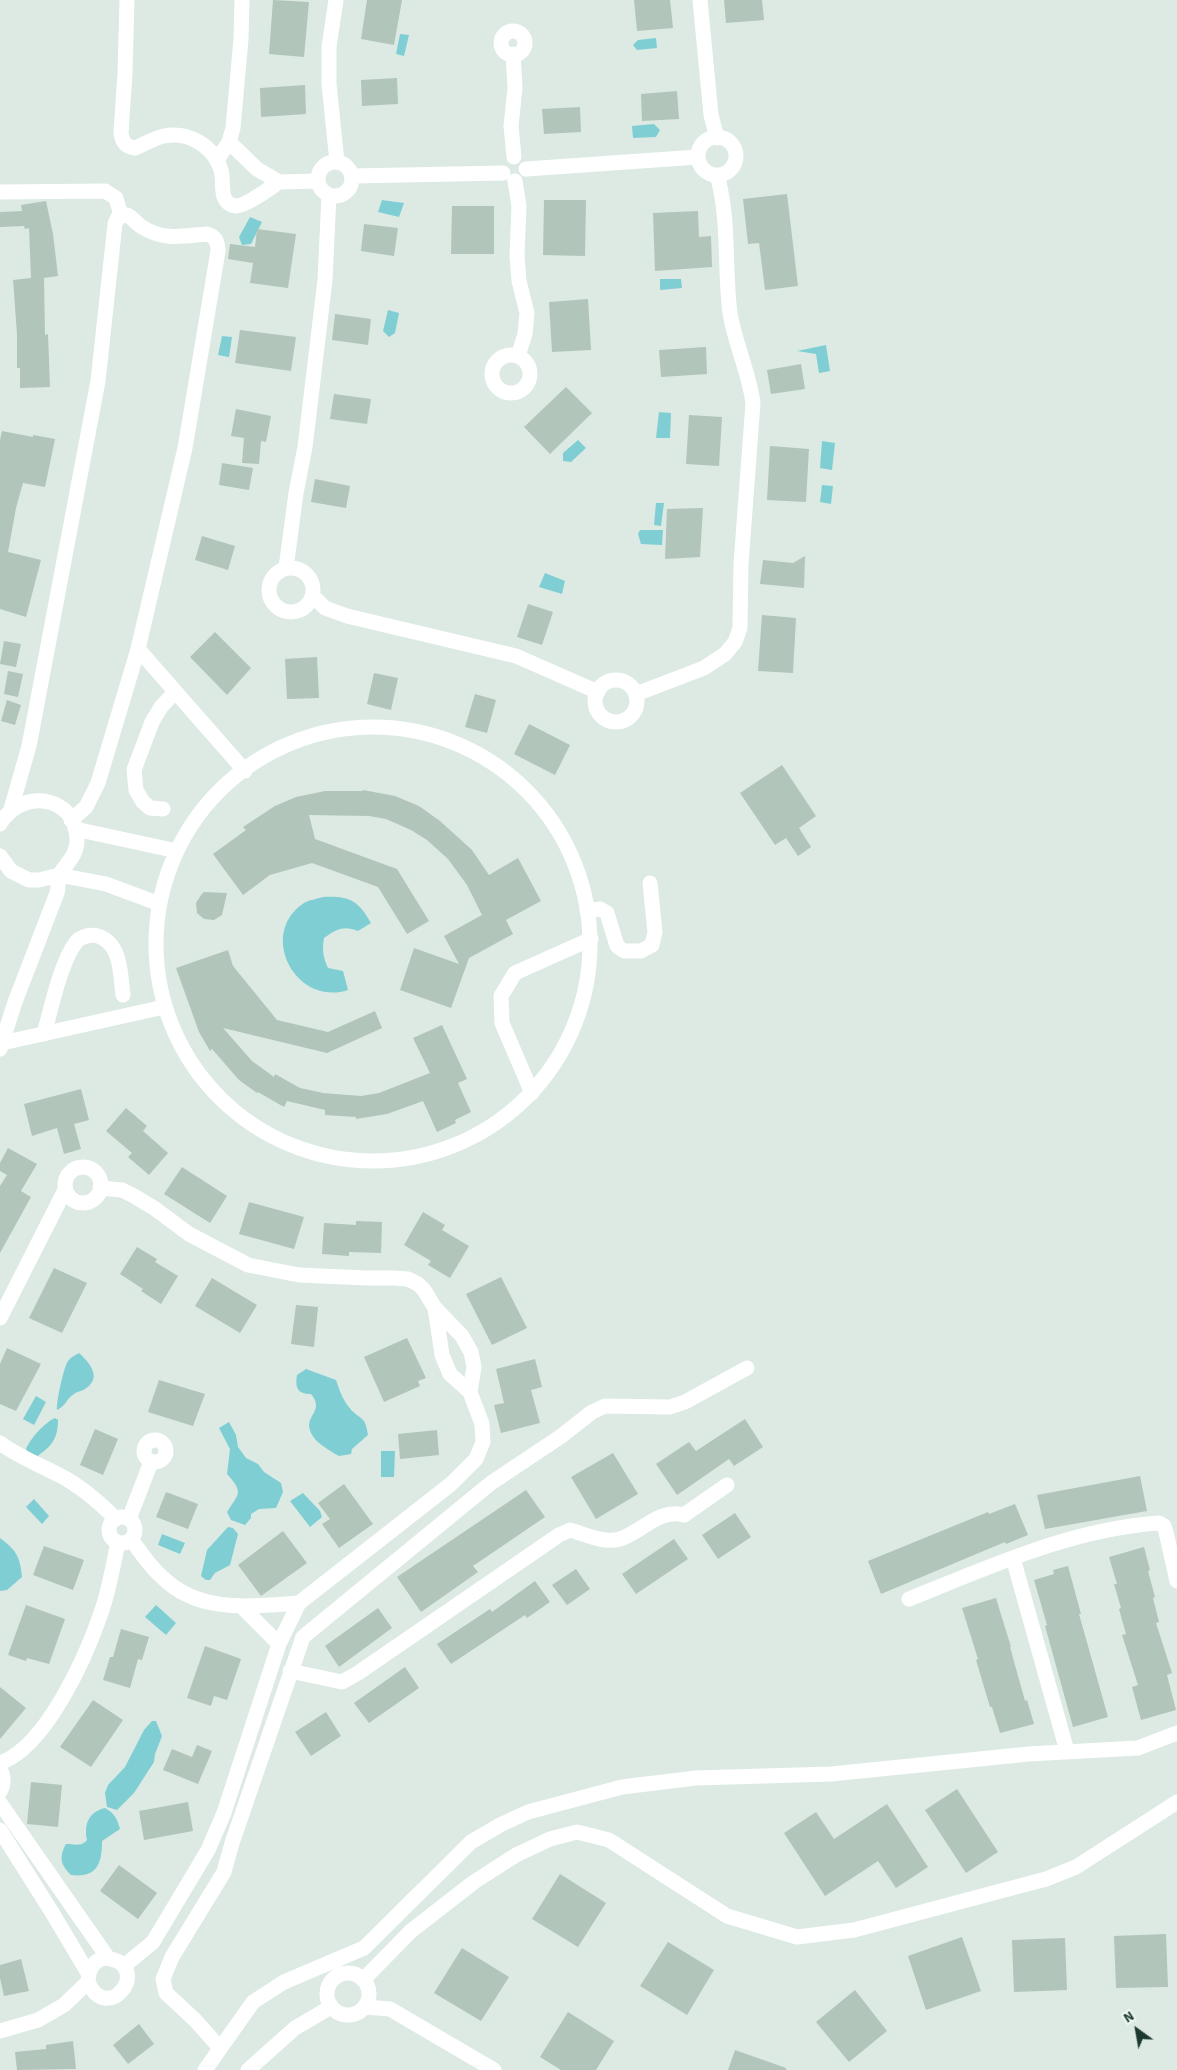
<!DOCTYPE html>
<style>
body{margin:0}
#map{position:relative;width:1177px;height:2070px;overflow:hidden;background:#dceae3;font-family:"Source Sans 3",sans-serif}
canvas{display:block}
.north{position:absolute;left:1112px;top:2005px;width:50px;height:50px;-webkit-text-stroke:4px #ecf7f1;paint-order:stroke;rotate:328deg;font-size:14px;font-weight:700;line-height:20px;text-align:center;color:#1d3a30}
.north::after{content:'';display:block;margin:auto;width:18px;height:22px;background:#1d3a30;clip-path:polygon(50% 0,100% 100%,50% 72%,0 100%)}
</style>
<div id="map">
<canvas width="1177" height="2070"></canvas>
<div class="north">N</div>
</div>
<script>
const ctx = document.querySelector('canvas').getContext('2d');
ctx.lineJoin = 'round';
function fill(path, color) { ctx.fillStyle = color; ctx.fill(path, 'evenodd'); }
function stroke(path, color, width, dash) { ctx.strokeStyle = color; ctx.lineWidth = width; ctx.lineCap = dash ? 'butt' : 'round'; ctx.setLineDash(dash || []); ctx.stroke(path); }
fill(new Path2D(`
 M400,34L409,35L404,56L396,54Z
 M656,38L657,48L637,50L633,45L638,40Z
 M654,124L660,130L656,137L633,138L632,126Z
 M382,200L404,203L399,217L378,212Z
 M250,217L262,222L251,244L242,245L239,237Z
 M660,279H681L682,288L660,290Z
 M388,310L399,313L395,333L389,337L383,331Z
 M222,336L232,337L229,357L218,355Z
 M826,345L830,371L819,373L816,354L797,351Z
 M659,412L671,413L670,438H656Z
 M578,440L586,448L571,462L563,461V453Z
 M822,441L835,443L832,470L820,468Z
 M822,485L833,486L831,504L820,502Z
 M656,503H664L661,526L654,525Z
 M640,530H663L662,545L641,544L638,534Z
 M545,573L565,581L562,594L539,587Z
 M323,897C349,896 358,900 371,923L358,931C344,925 336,929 324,938C322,950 323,957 328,968L343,971L348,990C296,1007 257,934 304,903C309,900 317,899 323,897Z
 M79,1353C91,1364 102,1378 85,1389C82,1391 78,1391 74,1394C67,1398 65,1407 57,1410C56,1403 64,1364 69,1360C71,1357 76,1355 79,1353Z
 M306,1369L336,1380C339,1389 342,1398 348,1406C359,1421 365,1413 368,1435L352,1449L351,1454L339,1456C329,1450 313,1442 310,1430C305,1415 325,1411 311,1394C297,1394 295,1387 297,1375Z
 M36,1396L46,1402L34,1425L23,1419Z
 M55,1418L58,1420C58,1439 51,1447 36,1457L29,1454L26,1449C30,1439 45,1422 55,1418Z
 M229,1422L236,1435L238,1447L246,1458L258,1464L264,1472L281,1483L283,1492L276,1508L259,1509L251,1514V1518L245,1525L231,1520L227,1512C239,1493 244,1493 227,1474L230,1449L219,1428Z
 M381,1451H395L394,1477H381Z
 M303,1493L320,1511L322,1517L310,1527L290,1501Z
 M34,1499L49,1516L42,1524L26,1507Z
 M228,1527L233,1528L238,1534L230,1565L215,1573L210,1580H206L201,1576L207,1550Z
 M162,1534L185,1543L180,1554L158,1545Z
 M0,1538C16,1550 20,1556 22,1577L7,1590L0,1591Z
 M156,1605L176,1623L166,1635L145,1617Z
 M152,1721H156L162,1736L155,1754L154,1762L134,1793L117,1810L107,1807L105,1793L108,1785L125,1767L144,1730Z
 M105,1808C114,1813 117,1818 120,1829L102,1841C102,1864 97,1878 71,1875C60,1864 59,1857 66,1844C74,1844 82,1847 87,1840C84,1825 88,1812 105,1808Z`), '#7fced4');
fill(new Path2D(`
 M273,0L309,2L304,57L269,54Z
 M367,0H402L394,45L361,39Z
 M634,0H670L673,28L637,31Z
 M724,0H762L764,20L726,23Z
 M397,78L398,104L362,106L361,80Z
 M305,85L306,114L261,117L260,88Z
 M677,91L679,119L642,121L641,94Z
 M580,107L581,132L544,134L542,109Z
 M787,194L798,286L765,290L759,243L748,244L743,199Z
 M544,200H586L585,256L543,255Z
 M46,201L53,234L58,276L44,278L45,335L48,334L50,387L20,388V368H17V334L13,280L31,278L29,228L25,229L24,226L0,227V212L22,211L21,205Z
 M452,206H494V254H451Z
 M698,211L699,237L711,236L712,267L655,271L653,213Z
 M364,224L398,228L394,256L361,251Z
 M257,229L296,234L288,288L250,283L253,263L228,259L230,244L255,247Z
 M588,299L591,350L552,352L549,302Z
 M335,314L371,319L368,345L332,340Z
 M240,330L296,337L291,371L235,363Z
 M706,347L707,374L661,377L659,350Z
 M801,364L805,389L771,394L767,370Z
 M566,387L592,413L550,454L524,427Z
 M334,394L371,399L367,424L330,419Z
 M236,409L271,416L266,442L261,441L259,464L242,463L244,438L231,436Z
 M689,415L722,417L719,466L686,464Z
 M2,431L33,437V435L55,439L45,487L23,483L16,508L8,552L41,560L26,617L0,609V440Z
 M770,446L809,449L806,502L767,500Z
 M222,463L253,468L249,490L219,485Z
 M315,479L350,486L346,508L311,502Z
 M703,508L700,557L665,559L667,509Z
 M202,536L235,546L228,570L195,560Z
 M805,556L804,588L760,584L763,560L793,563Z
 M528,604L553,612L542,645L517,637Z
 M762,615L796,618L793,673L758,671Z
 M215,632L251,668L227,695L190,657Z
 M4,641L21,644L16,667L0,664Z
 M317,657L319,698L287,699L285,659Z
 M8,671L23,674L18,697L4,694Z
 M374,673L398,678L391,710L367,704Z
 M475,694L496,700L487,733L465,727Z
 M7,700L21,705L15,725L1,721Z
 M529,724L570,745L555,775L514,754Z
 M782,765L816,816L799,828L811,847L798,856L786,838L775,845L740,793Z
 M363,790L395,796L419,806L440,821L472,850L489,875L518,858L541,901L506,920L513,934L469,958L451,1008L400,990L414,948L459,964L444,936L482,915L467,885L448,859L427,840L411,830L386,819L369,816L309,815L315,839L397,869L429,921L407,934L378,887L312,863L270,875L243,895L213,854L246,830L243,827L275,806L296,797L325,791H363Z
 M204,892L227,893L222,915L214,920L204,919L197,913L196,903L201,895Z
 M228,950L233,966L277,1020L328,1032L375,1011L382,1028L327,1053L223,1028L252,1061L274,1077L275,1074L300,1088L323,1093L361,1096L379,1093L430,1073L413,1038L442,1025L467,1079L458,1083L471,1112L455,1120L456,1123L437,1132L423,1101L387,1114L356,1119V1117L325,1115V1110L287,1101L284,1107L258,1092L257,1093L239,1080L212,1049L210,1051L199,1032L176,968Z
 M81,1089L89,1120L74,1124L81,1149L64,1154L57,1128L32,1136L24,1104Z
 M126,1108L147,1126L143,1131L168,1153L149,1175L128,1157L132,1153L106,1131Z
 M8,1148L37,1164L21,1191L31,1197L0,1253V1186L7,1175L0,1171V1163Z
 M182,1167L227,1196L210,1223L164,1194Z
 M249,1202L304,1217L294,1249L239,1234Z
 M423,1212L445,1225L442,1230L469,1246L450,1278L428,1265L431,1261L404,1245Z
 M356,1221L382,1222L381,1253L349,1252V1256L322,1254L324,1223L356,1225Z
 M137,1247L157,1259L155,1262L178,1276L161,1304L141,1291L143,1289L120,1274Z
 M54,1268L87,1283L62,1333L29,1318Z
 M501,1277L527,1328L492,1345L466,1294Z
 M212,1278L257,1305L240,1333L195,1306Z
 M296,1305L318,1307L314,1347L291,1344Z
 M407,1338L426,1378L418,1381L420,1386L384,1402L364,1357Z
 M7,1348L41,1364L16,1411L0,1404V1364Z
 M535,1359L542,1387L531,1390L540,1423L501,1433L494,1405L504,1403L496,1369Z
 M159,1380L205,1394L193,1426L148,1412Z
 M745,1419L763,1447L734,1466L729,1459L677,1495L656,1464L689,1442L696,1451Z
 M95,1429L118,1439L103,1475L80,1465Z
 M437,1430L439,1455L400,1459L398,1434Z
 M613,1453L638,1494L596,1519L571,1477Z
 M1140,1476L1147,1511L1045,1529L1037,1495Z
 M344,1484L373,1524L339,1548L322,1524L330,1519L318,1503Z
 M526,1490L545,1517L473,1566L478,1572L421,1612L397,1577Z
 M166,1492L198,1504L188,1529L156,1517Z
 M1015,1504L1028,1535L1006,1544L1005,1542L881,1594L868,1561L988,1512L989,1514Z
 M735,1513L751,1537L718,1559L702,1535Z
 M283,1531L307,1563L261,1596L238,1565Z
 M674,1539L688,1559L636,1594L622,1574Z
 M44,1546L84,1560L73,1590L33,1575Z
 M1144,1547L1150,1570L1148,1571L1155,1597L1153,1598L1159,1622L1156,1623L1172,1673L1167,1675L1176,1710L1141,1720L1132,1687L1138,1685L1122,1635L1126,1634L1119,1609L1121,1608L1114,1584H1117L1109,1557Z
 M1068,1566L1081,1614H1079L1108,1717L1073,1727L1045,1626L1047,1625L1034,1580L1054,1574L1053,1570Z
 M576,1569L590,1589L567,1605L552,1585Z
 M535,1581L550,1602L527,1618L525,1615L451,1664L437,1644L490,1609L492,1612Z
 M996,1598L1011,1647H1010L1025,1701L1027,1700L1034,1724L1000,1733L992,1707H990L976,1660L978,1659L962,1608Z
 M26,1605L65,1619L49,1664L27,1658L26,1661L8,1655Z
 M378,1608L392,1628L339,1667L325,1646Z
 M121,1629L149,1637L142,1660L138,1659L130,1688L103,1680L110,1657H113Z
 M205,1646L241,1659L227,1700L214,1696L211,1706L187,1698Z
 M405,1667L419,1688L369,1723L354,1703Z
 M0,1687L26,1708L0,1739Z
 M93,1700L123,1720L91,1767L60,1747Z
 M326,1712L341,1736L311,1756L295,1732Z
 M197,1745L212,1751L198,1784L163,1770L172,1749L192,1757Z
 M31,1782L62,1785L58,1827L27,1824Z
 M957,1789L998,1852L966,1873L925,1810Z
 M188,1802L193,1831L144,1840L139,1811Z
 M887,1804L928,1867L896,1888L878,1861L825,1896L784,1833L816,1812L834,1839Z
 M119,1865L157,1893L138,1919L100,1891Z
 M560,1874L606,1903L578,1947L532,1919Z
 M1166,1934L1168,1987L1116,1988L1114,1936Z
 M962,1937L981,1991L926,2010L908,1956Z
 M1065,1938L1067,1990L1014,1992L1012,1940Z
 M668,1942L714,1970L687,2015L640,1986Z
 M462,1948L509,1977L481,2021L434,1993Z
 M21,1959L29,1991L4,1996L0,1978V1965Z
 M855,1990L887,2031L849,2062L816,2022Z
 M568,2012L614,2041L596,2070H561L540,2057Z
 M139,2024L154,2044L128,2064L113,2045Z
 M73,2041L76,2069L17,2070L15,2052L46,2049V2045Z
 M735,2050L786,2068V2070H728Z`), '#b1c5bb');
stroke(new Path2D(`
 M127,0L125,73L121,133C122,142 126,147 135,148C145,144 154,138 164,136C187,131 212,145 220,167C224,176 221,187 224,197C226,202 230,205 235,206C245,207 270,188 279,182
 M336,0L329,47V84L337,162
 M700,0L711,115L717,138
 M501 43a12 12 0 1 1 24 0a12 12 0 1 1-24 0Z
 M513,54L515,88L511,126L514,157
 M698 156a19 19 0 1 1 38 0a19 19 0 1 1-38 0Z
 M229,142L257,169L279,182L318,181
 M217,160L229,142L233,128L241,39L242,0
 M318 179a17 17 0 1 1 34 0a17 17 0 1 1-34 0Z
 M526,169L698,157
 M352,176L503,173
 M515,181L519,206L517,256L519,281L527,313L525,334L518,356
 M0,192L105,191L116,198L121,215
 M492 374a19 19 0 1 1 38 0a19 19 0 1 1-38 0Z
 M269 590a22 22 0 1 1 44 0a22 22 0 1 1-44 0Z
 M286,568L296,493L305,447L325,280L329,195
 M313,596L325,608L347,616L516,656L598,692
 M138,649L245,771
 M595 701a21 21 0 1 1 42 0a21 21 0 1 1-42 0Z
 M636,694L704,668L725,654L735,642L740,628L741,564L753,403C749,372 735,344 730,313C724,268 730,220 717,175
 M156 944a217 217 0 1 1 434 0a217 217 0 1 1-434 0Z
 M11,809L29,746L98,381L115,224L118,217L127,215C133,218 137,224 142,227C164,241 183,236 207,234C215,236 218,242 218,251L185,448L138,649L98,783L86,807L71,820
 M163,809L150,808L143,802L136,790L134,770L152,722L161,707L175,692
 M0,824C22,787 77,796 77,840C77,856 67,862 60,874C57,879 59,887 57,893L15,1002L0,1049
 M75,829L177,851
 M0,856L11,871L29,880H39L59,875L106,884L157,903
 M587,911L600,909L607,913L617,946L624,951H641L652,945L655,932L650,883
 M44,1034C51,1009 61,960 77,941C82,936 92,934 98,936C122,944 120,974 123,995
 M2,1043L164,1007
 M532,1093L502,1023L501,996L515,973L591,939
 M65 1185a18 18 0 1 1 36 0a18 18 0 1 1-36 0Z
 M100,1188L122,1190L134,1196L154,1208L189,1234L248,1265L299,1275L367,1278H394L408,1279L418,1284L424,1290L435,1308L462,1336L471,1352L474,1367L470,1392
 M0,1318L65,1190
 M144 1451a11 11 0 1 1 22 0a11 11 0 1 1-22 0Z
 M0,1443C19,1457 40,1465 61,1476C82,1487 99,1502 116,1519
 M109 1530a13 13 0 1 1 26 0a13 13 0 1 1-26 0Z
 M129,1519L151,1462
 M131,1539C141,1553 150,1567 163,1578C200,1614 252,1606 299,1603
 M1013,1558L1067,1751
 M909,1599C989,1567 1071,1529 1159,1523L1164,1526L1166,1532L1177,1581
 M242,1607L279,1644
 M290,1671L342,1682L358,1673L559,1535L570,1530C585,1534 604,1544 620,1539C642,1532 659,1508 684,1515L727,1485
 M0,1763C46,1747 86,1657 101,1613C109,1591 113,1566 118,1542
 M0,1769C4,1776 4,1784 0,1792
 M0,1803L108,1958
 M0,1830L53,1914L88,1973
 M124,1966L153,1942L208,1850L224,1813L279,1644L299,1603L451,1484L476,1459L483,1442L482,1424L470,1392L450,1374L442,1355L435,1308
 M327 1994a21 21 0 1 1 42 0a21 21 0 1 1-42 0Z
 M363,1980L411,1931L474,1882L516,1855L550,1839L577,1832L609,1840L727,1916L797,1937L854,1930L1046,1879L1076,1867L1177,1802
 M365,2007L390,2009L494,2070
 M0,2031L38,2020L64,2005L88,1982C88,1969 96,1955 111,1959C151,1968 108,2026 88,1982
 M220,2048L195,2020L166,1993L163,1979L172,1957L224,1872L232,1843L303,1637L491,1483L560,1437L592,1412L605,1406L670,1407L685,1402L747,1368
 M205,2070L253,2002L284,1982L364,1948L471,1842L500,1825L528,1812L622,1787L696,1778L831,1774L1029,1754L1138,1748L1177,1733
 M248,2070L295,2028L331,2007`), '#fff', 15);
</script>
